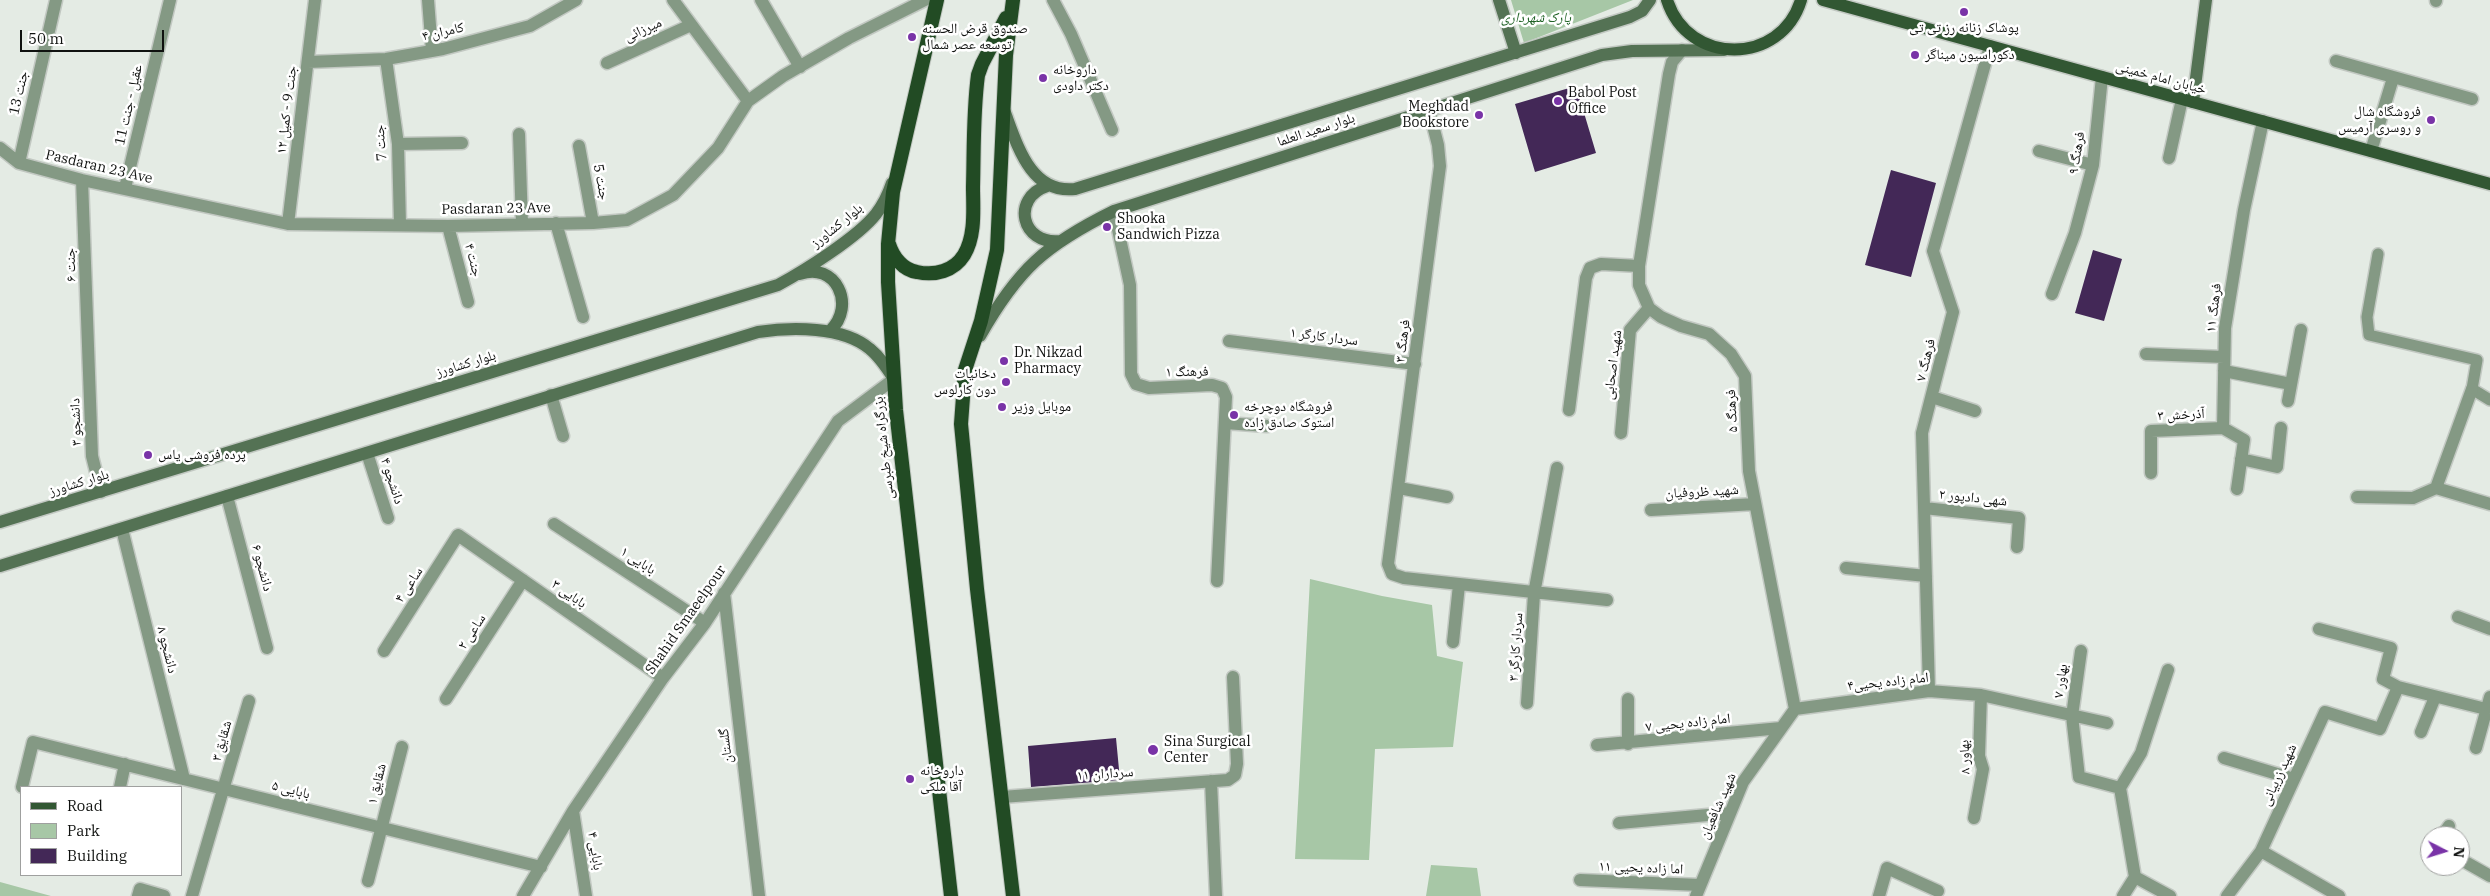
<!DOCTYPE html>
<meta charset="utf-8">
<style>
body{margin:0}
#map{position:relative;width:2490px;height:896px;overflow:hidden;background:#e4ebe4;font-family:"IBM Plex Serif",serif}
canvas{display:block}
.legend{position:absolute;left:20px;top:786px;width:162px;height:90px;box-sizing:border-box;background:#fff;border:1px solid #9fa09f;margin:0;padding:6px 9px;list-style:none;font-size:15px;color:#101210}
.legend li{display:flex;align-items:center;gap:10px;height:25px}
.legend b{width:25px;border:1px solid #9fa09f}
.north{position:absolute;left:2420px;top:826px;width:50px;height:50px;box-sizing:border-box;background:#fff;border:1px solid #9fa09f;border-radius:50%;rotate:95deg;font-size:14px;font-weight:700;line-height:20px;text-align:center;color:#101210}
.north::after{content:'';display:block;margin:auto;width:18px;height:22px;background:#7933a7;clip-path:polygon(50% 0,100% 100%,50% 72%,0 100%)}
.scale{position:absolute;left:20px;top:30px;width:144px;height:22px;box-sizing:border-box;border:2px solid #101210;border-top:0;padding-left:6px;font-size:15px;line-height:18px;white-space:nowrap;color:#101210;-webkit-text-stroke:4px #fff;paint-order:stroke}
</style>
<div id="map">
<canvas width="2490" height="896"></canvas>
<ul class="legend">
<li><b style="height:6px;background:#325733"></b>Road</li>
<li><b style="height:14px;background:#a7c7a6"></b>Park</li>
<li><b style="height:14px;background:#432857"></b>Building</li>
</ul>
<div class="north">N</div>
<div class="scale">50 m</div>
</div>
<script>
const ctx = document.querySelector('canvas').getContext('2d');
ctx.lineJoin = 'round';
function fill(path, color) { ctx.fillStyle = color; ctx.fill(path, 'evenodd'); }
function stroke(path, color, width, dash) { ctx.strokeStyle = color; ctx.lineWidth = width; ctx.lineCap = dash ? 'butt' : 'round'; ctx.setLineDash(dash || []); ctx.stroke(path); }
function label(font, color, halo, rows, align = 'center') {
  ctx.font = font + ' "IBM Plex Serif","Noto Naskh Arabic",serif'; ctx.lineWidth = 5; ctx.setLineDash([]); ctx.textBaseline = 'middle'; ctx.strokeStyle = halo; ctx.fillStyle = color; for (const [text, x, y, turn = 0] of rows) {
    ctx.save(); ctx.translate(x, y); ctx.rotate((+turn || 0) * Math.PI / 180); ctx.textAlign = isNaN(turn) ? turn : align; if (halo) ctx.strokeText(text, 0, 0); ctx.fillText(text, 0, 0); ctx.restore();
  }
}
fill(new Path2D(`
 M1511,0H1633L1524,43Z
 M1310,579L1382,596L1432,605L1437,656L1463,662L1453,747L1375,749L1369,860L1295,859Z
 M1431,865L1477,868L1481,896H1426Z
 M0,882L51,896H0Z`), '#a7c7a6');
fill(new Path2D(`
 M1576,86L1596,153L1535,172L1515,104Z
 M1891,170L1936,183L1911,277L1865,265Z
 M2093,250L2122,259L2104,321L2075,313Z
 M1116,738L1120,780L1031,787L1028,746Z`), '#432857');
const service = new Path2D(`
 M2378,254L2367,317L2369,335L2477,360L2472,389L2490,400`);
const minor = new Path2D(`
 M428,0L432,51
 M673,0L748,101
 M761,0L800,67
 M1053,0L1071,34L1112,130
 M2436,1V0
 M1682,50L1672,62L1669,74L1639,266V285L1649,308L1661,317L1681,326L1709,334L1731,354L1745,376L1749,471L1795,709
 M386,59L398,144L400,225
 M2336,61L2472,99
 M308,62L386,59L443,49L530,26L576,0
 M607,63L691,25
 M1429,110L1438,145L1440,166L1388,564L1392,574L1404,578L1607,600
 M519,134L522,224
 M398,144L462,143
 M579,146L593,223
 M0,148L19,163L82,180L288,224L448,226L593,223L627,220L673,195L718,148L748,101L783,76L849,38L925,0
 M2039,151L2093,165
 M2371,151L2393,78
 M2169,158L2182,99
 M19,163L56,0
 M82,180L92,456L101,492
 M125,188L170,0
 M1114,211L1130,285L1131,374L1136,384L1149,388L1212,385L1222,388L1226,397L1217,581
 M556,223L583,317
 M288,224L315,0
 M448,226L468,302
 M2052,294L2075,233L2093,165L2102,77
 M1229,341L1415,364
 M2146,354L2224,357
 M2224,371L2291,384
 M551,395L563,436
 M1932,397L1975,411
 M2288,401L2301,330
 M1569,410L1586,278L1590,268L1601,264L1639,266
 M1225,423L1267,426
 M1621,433L1630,330L1649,308
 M367,453L388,518
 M2241,459L2277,467L2281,428
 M2151,473V431L2223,428
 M1399,488L1447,497
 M2436,488L2472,389
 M2237,489L2244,440L2223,428L2225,328L2244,210L2263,121
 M227,496L267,648
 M2357,497L2413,498L2436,488L2490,504
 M1924,508L2019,518L2017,547
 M1651,510L1755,504
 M554,524L705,623
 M122,529L184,779
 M1846,568L1926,576
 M724,593L759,896
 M2458,617L2490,629
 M1453,642L1459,585
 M384,651L458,535L663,678
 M2081,651L2072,716L2079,777L2120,788
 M2398,687L2486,709
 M1929,691L1922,433L1953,312L1933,251L1990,46
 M446,699L523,580
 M1628,699V744
 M1527,703L1534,594L1557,468
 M1795,709L1929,691L1981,695L2107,723
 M2421,732L2435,697
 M1597,745L1781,728
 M2476,748L2490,697
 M2224,758L2294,779
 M1211,781L1216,896
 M22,787L33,742L541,867
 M120,787L125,764
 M1002,797L1228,780L1235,775L1237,764L1233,677
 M573,811L586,896
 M1974,818L1983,769L1979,756L1981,695
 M1619,823L1730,813
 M2442,836L2449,826
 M2261,851L2339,896
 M2460,859L2490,876
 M2135,877L2170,896
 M1580,880L1700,885
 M368,881L402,747
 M138,896L140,889L164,896
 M192,896L249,701
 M523,896L573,811L663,678L705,623L838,421L894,379
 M1696,896L1743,782L1795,709
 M1879,896L1887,868L1938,891
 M2123,896L2135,877L2120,788L2141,753L2168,670
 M2227,896L2261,851L2325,712L2380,729L2398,687L2383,679L2391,648L2319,629`);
const secondary = new Path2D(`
 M1499,0L1516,53
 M2193,102L2206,0
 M1004,110C1017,144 1030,194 1075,189L1630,17L1642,11L1650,0
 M1047,186C1011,198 1021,245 1060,241
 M800,274C835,261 857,305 830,331
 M980,336C1018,269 1045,245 1114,211L1602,55L1632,51L1724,50
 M0,522L778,285C804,271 858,237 876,214C883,205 888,195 892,183
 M0,566L758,332C791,327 843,326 870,349C880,357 887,368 894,379`);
const primary = new Path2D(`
 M1667,0C1688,66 1781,66 1801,0
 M1823,0L2490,184`);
const trunk = new Path2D(`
 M937,0L893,192L888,244V282L896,410L951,896
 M1013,0L1006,55L997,250L981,321L965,370L961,424L977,589L1013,896
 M889,244C893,257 903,270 917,272C935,276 954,271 964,255C976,235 973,208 973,187C974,150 973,112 978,75L982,64L1006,18`);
stroke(service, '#c2c8c2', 14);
stroke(minor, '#c2c8c2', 15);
stroke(secondary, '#c2c8c2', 15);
stroke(primary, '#c2c8c2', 15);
stroke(trunk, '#c2c8c2', 16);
stroke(service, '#849984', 11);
stroke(minor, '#849984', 12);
stroke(secondary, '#547254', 12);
stroke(primary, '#325733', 12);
stroke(trunk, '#224b24', 14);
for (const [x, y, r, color] of [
 [1964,12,5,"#7933a7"],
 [912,37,5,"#7933a7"],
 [1915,55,5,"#7933a7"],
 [1043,78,5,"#7933a7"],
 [1558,101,5,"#7933a7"],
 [1479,115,5,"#7933a7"],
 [2431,120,5,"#7933a7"],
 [1107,227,5,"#7933a7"],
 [1004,361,5,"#7933a7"],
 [1006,382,5,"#7933a7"],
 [1002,407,5,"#7933a7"],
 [1234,415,5,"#7933a7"],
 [148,455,5,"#7933a7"],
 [1153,750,6,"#7933a7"],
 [910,779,5,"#7933a7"]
]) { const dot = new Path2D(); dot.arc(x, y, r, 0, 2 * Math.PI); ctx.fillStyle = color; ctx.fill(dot); stroke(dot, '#fff', 2); }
label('italic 14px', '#206326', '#fff', [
 ["پارک شهرداری",1536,18]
]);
label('14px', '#101210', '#fff', [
 ["پوشاک زنانه رز تی تی",1964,28,"center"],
 ["صندوق قرض الحسنه",922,29],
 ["توسعه عصر شمال",922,45],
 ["دکوراسیون میناگر",1925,55],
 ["داروخانه",1053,70],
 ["دکتر داودی",1053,86],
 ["Babol Post",1568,93],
 ["Office",1568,109],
 ["Meghdad",1469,107,"right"],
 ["Bookstore",1469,123,"right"],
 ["فروشگاه شال",2421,112,"right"],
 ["و روسری آرمیس",2421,128,"right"],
 ["Shooka",1117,219],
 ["Sandwich Pizza",1117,235],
 ["Dr. Nikzad",1014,353],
 ["Pharmacy",1014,369],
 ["دخانیات",996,374,"right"],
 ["دون کارلوس",996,390,"right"],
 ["موبایل وزیر",1012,407],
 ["فروشگاه دوچرخه",1244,407],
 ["استوک صادق زاده",1244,423],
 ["پرده فروشی یاس",158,455],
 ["Sina Surgical",1164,742],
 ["Center",1164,758],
 ["داروخانه",920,771],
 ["آقا ملکی",920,787]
], 'left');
label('14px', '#101210', '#fff', [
 ["میرزائی",643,30,-24],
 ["کامران ۴",443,32,-13],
 ["خیابان امام خمینی",2161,78,15],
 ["جنت 13",19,93,-77],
 ["عقیل - جنت 11",129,105,-77],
 ["جنت 9 - کمیل ۱۲",287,110,-83],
 ["بلوار سعید العلما",1316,130,-18],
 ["جنت 7",381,143,-95],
 ["فرهنگ ۹",2077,153,-81],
 ["Pasdaran 23 Ave",99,167,13],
 ["جنت 5",601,182,79],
 ["Pasdaran 23 Ave",496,209,-1],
 ["بلوار کشاورز",837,226,-39],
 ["جنت ۴",473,260,75],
 ["جنت ۶",71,265,-92],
 ["فرهنگ ۱۱",2214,308,-83],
 ["سردار کارگر ۱",1324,337,7],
 ["فرهنگ ۳",1403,341,-83],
 ["فرهنگ ۷",1926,360,-76],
 ["بلوار کشاورز",466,364,-17],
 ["شهید اصحابی",1613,365,-83],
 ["فرهنگ ۱",1187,372,-1],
 ["فرهنگ ۵",1732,411,-93],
 ["آذرخش ۳",2181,415,-3],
 ["دانشجو ۳",76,422,-92],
 ["بزرگراه شیخ طبرسی",884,448,-96],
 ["دانشجو ۴",392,481,72],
 ["بلوار کشاورز",79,483,-17],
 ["شهید ظروفیان",1702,492,-3],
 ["شهی دادپور ۲",1973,498,6],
 ["بابایی ۱",638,561,33],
 ["دانشجو ۶",262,568,75],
 ["ساعی ۴",409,585,-57],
 ["بابایی ۳",569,594,35],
 ["Shahid Smaeelpour",686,620,-55],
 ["ساعی ۲",472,632,-57],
 ["سردار کارگر ۳",1516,647,-86],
 ["دانشجو ۸",167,650,76],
 ["بهاور ۷",2061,681,-82],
 ["امام زاده یحیی۴",1888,682,-6],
 ["امام زاده یحیی ۷",1688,723,-6],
 ["شقایق ۳",222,741,-74],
 ["گلستان",726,746,-97],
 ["بهاور ۸",1965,757,-92],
 ["سرداران ۱۱",1105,774,-4],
 ["شهید زربیانی",2279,775,-65],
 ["شقایق ۱",377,784,-76],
 ["بابایی ۵",291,790,14],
 ["شهید شافعیان",1718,806,-66],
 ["بابایی ۴",595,851,81],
 ["اما زاده یحیی ۱۱",1641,868,2]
]);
</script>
